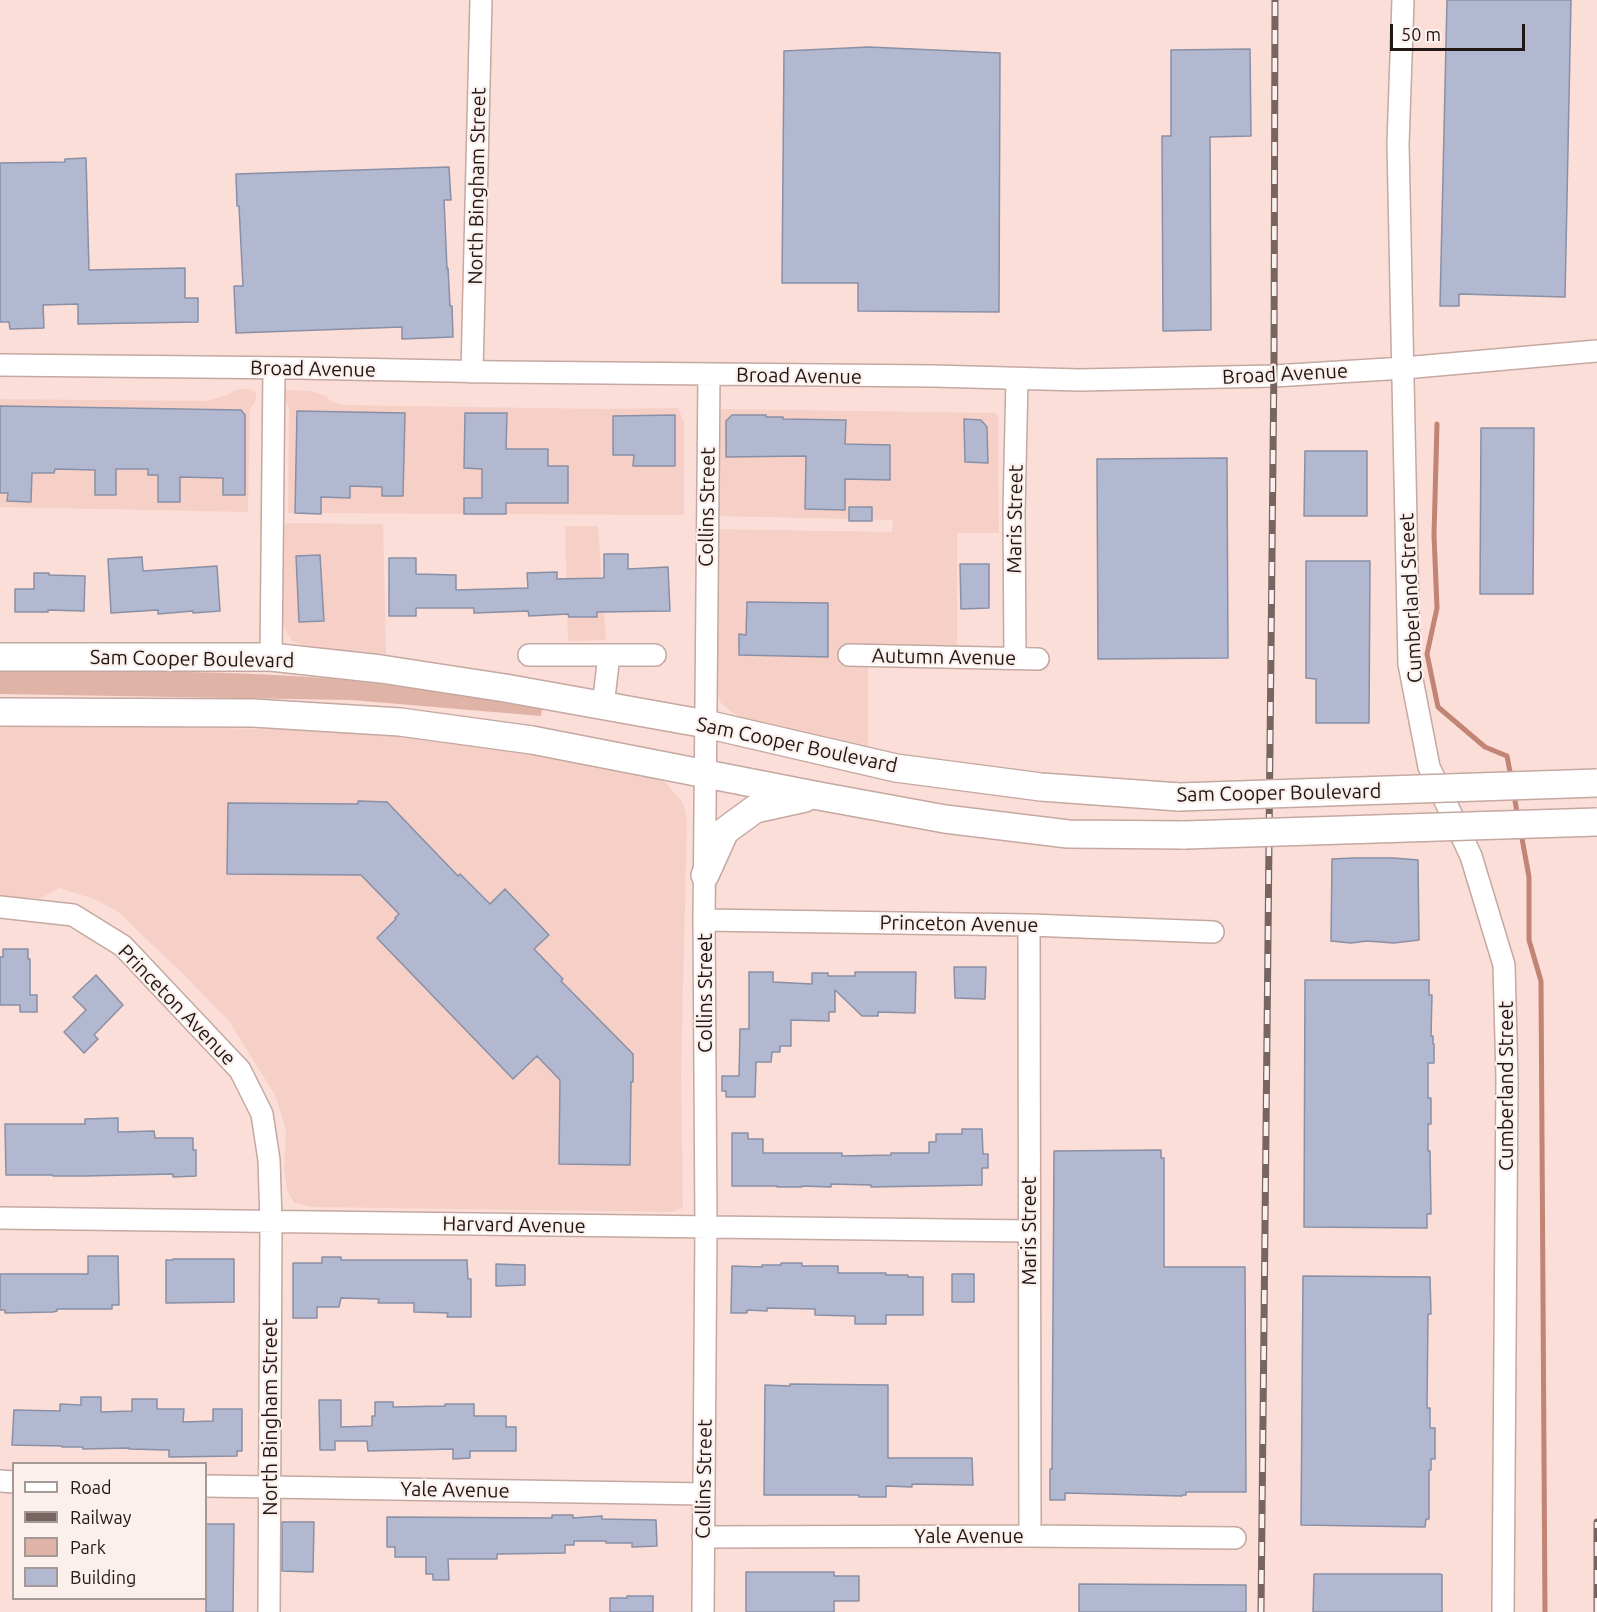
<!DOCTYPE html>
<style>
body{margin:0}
#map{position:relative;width:1597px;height:1612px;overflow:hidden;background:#fbded7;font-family:Ubuntu,sans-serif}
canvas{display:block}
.legend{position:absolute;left:12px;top:1462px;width:195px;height:138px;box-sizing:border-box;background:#fcf0ed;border:2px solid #a49997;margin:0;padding:8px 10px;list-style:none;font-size:18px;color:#211715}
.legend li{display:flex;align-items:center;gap:12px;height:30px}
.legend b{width:30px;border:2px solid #a49997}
.scale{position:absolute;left:1390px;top:24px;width:135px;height:27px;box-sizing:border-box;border:3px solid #211715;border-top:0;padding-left:8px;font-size:18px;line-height:21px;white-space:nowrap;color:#211715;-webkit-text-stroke:4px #fcf0ed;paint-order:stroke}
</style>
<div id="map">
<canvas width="1597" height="1612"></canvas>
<ul class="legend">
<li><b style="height:8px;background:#fff"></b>Road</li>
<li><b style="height:8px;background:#766561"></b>Railway</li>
<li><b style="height:16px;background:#e0b3a7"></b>Park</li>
<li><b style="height:16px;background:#b2b8d0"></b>Building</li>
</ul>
<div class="scale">50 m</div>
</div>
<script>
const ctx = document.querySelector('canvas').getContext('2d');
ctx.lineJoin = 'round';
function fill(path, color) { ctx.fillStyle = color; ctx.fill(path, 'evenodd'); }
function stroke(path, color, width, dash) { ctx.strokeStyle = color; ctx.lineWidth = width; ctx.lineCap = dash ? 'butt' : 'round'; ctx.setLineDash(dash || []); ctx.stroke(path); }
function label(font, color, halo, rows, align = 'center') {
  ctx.font = font + ' Ubuntu,sans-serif'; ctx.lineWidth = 4.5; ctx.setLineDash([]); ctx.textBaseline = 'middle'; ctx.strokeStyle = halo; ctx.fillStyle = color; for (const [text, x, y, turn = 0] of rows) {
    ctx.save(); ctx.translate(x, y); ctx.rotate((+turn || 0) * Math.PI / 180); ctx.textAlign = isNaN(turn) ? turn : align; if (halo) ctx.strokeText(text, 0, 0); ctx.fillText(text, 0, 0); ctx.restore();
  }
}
fill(new Path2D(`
 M247,389L253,390L256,394V400L250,409L248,512L0,507V399L206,401L228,395L235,390Z
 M283,390L311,391L326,396L331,401L341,405L603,409L678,408L684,422V515L288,513L289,407L281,394Z
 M722,409L995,413L998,415L999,533H957V648L866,644L868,674V747L747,720L733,713L720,702L715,681L714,529L892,532L893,520L714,516L718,418Z
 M289,523L383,524L386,654L321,649L303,645L292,641L284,628L282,618V532L284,525Z
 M565,526H598L606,640L568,641Z
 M0,723L350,731L479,743L629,771L664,781L683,803L687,820L681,1074L683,1208L672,1212L313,1207L294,1203L287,1190L284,1167L286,1130L275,1095L229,1021L181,972L117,911L94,899L59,888L41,898L0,897Z`), '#f6d0c7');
fill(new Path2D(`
 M0,671C103,671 206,670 309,677C387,682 465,697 542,708L541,716L351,700L0,694Z`), '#e0b3a7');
stroke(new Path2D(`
 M1437,424L1434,535L1437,608L1427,654L1438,707L1485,747L1507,756L1511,777
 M1514,795L1518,818
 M1521,833L1529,877V940L1541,981L1545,1612`), '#c28474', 5);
const building = new Path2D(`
 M1447,0H1571L1565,297L1459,294V306H1440Z
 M869,47L1000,53L999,312L858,311V283H782L784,51Z
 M1250,49L1251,136L1210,137L1211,330L1163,331L1162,136H1171V50Z
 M86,158L89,270L185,268V298H198V322L78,324V304L43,305L44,328L10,329L9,322H0V163L65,162V159Z
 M449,167L451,200H444L447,269L448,268L450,306H452L453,337L402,339V327L236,333L234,286H243L239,206H237L236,174Z
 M0,406L241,410L245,415V495H223V478L180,477V502H158V475H148V469H116V495H95V470L55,469L54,473H32L31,502L7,501L8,493H0Z
 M297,411L405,413L403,496H382V487L350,486V498L321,497V514L295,513Z
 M465,413H507L506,449H548V466H568V503H506V514H464V498H482V469L464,468Z
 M675,415V466H633L634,455H613V416Z
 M732,415H766V417H783V419L846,420L845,444L890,445V480L845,479V510L805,509L806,456L726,457V421Z
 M964,419L981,420L987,427L988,463L965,462Z
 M1481,428H1534L1533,594H1480Z
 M1305,451H1367V516H1304Z
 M1227,458L1228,658L1098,659L1097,459Z
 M849,507H872V521H849Z
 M604,554H628V569L668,567L670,611L597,612V617H569L568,614L529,616L528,611L474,613V608H416V616H389V558H416V574L456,575V590L528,588L527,573L557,572V579L604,578Z
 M320,555L324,621L299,622L296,556Z
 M142,557L143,571L217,566L220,611L193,613V611L158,614V610L111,613L108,559Z
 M1306,561H1370L1369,723H1316V679L1306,678Z
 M960,564H989V608L961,609Z
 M34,573H49V575L85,576L84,611L48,610V612H15V589H34Z
 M747,602L828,603V657L739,655V634L746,635Z
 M358,801L387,802L458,876L460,874L490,904L505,889L549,935L534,949L563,979L561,981L633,1054V1082H631L630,1165L559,1164L560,1080L537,1056L513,1079L377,938L396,919L395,918L399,914L361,875L227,874L228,803L358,804Z
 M1353,858H1394L1418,860L1419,940L1394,943L1367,941L1351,943L1331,941L1332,859Z
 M3,949H28V959H30V995H37V1012H20V1005H0V957H3Z
 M954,967H986L985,999L955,998Z
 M749,972H773V982L812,984V973H828V976H855V972H916L915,1013L878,1012V1016H862L835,990V1012H829V1021L791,1020V1046H780V1052H772L771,1062H756L755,1097H726V1091H722V1076H739L740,1029H749Z
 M96,975L123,1005L94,1035L98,1039L84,1053L64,1032L86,1010L73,997Z
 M1305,980H1429V995H1432L1431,1036H1433V1044H1434V1063H1428V1098H1431V1124H1428V1151H1430L1431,1214H1427V1228L1304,1227Z
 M118,1118V1132L154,1131L155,1138H193V1150H196V1176L173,1177V1174L85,1176H53V1175H6L5,1124H85V1119Z
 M962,1129H982L983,1154H988V1168H982V1185L871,1187V1185L831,1184V1187L802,1186V1187H777V1186H732V1133H748V1139H763V1153H842V1156L891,1155V1153H929V1142H936V1134H962Z
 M1161,1150V1158H1164V1267H1245L1246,1492H1186V1495H1182V1496L1065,1493V1500H1050V1469H1052L1054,1151Z
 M88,1256H118L119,1305H112V1309H57V1311L53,1312L5,1313V1310H0V1274H88Z
 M322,1257H341V1260H467L468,1279H471V1317H447L448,1313L414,1312V1303H378L379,1299L341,1298L339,1307H317V1318H293V1263H322Z
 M173,1259H234V1302L166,1303V1260H173Z
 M781,1263H802V1266H838V1273H886V1275H908V1277H923V1315H886V1324H855V1316L815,1315V1309L767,1308V1311L747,1310V1313H731L732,1266L762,1267V1265H781Z
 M496,1264L525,1265V1285L496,1286Z
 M952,1274H974V1302H952Z
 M1303,1276L1430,1277L1431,1314H1428L1427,1408H1430V1428H1435V1459H1431V1470H1429V1519H1426L1425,1527L1301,1525Z
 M790,1384L888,1385V1458H972L973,1485L912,1484V1487L886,1486V1497H859V1495H764L765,1385L790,1386Z
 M81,1397H101V1412L132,1411V1399H157V1409H184L183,1422L213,1421V1409H242V1451H237V1456L169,1457V1450L129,1449V1448L83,1449V1447H62V1446L12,1445L14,1410L60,1411V1404L81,1405Z
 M319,1400H341V1427L372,1426V1416H375V1402H393V1407L445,1406V1404H474V1416H506V1427H516V1451H470V1458L453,1459V1449L368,1451L367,1441H335V1450H320Z
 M552,1515H573V1518L602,1516V1519L656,1520L657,1546L632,1547V1543H606V1541H574V1545H565V1553L497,1554V1559H448L449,1580H433V1574H426V1557H395V1547H387V1517L552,1518Z
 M282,1522H314L313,1572L282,1571Z
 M206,1524H234L233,1612H206Z
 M746,1572H834V1576H859V1601H834V1612H746Z
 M1314,1574H1440L1442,1575V1612H1313Z
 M1079,1584L1246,1585V1612H1079Z
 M627,1596H653V1612H610V1598H627Z`);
fill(building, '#b2b8d0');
stroke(building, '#898fa5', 1.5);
const minor = new Path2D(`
 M1403,0L1398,144L1409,664L1429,767L1471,856L1504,965L1507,1077L1503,1612
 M0,365L299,368L498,372L933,376L1080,380L1274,376L1404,368L1597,351
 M472,372L481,0
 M529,655H655
 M849,655L1038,659
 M271,657L274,368
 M1015,658L1014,511L1017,379
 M603,706L609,655
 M0,907L73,915L123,946L240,1070L262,1114L269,1160L271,1222L269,1612
 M704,920L1029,925L1213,932
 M1029,925L1030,1536
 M0,1218L1028,1231
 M0,1481L14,1482
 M206,1486L704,1494
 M703,1537L1030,1536L1235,1538
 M703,1612L706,1227L704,920L709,375`);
const major = new Path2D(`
 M0,657H271L381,669L505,688L706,724L896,768L1041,787L1179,797
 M0,712L253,713L400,722L532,740L819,796L945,819L1068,834L1185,835
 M705,875L725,831L755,809L805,798`);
stroke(minor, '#c4a8a1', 24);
stroke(major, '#c4a8a1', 30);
stroke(minor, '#fff', 21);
stroke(major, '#fff', 27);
const rail = new Path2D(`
 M1261,1612L1274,361L1275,0
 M1597,1612V1522`);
stroke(rail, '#766561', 7);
stroke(rail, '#fcf0ed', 4.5, [14]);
const majorBridge = new Path2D(`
 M1179,797L1597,783
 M1185,835L1597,822`);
stroke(majorBridge, '#c4a8a1', 30, []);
stroke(majorBridge, '#fff', 27);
label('20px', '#211715', '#fcf0ed', [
 ["North Bingham Street",477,186,-89],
 ["Broad Avenue",313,369,1],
 ["Broad Avenue",1285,374,-3],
 ["Broad Avenue",799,376,1],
 ["Collins Street",707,507,-89],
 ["Maris Street",1015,519,-89],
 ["Cumberland Street",1411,598,-93],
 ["Autumn Avenue",944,657,1],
 ["Sam Cooper Boulevard",192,659,1],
 ["Sam Cooper Boulevard",797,745,12],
 ["Sam Cooper Boulevard",1279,793,-1],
 ["Princeton Avenue",959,924,1],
 ["Collins Street",705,993,-90],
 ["Princeton Avenue",177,1005,46],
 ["Cumberland Street",1506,1086,-90],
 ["Harvard Avenue",514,1225,1],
 ["Maris Street",1029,1231,-90],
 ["North Bingham Street",270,1417,-90],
 ["Collins Street",704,1479,-89],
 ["Yale Avenue",455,1490,1],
 ["Yale Avenue",969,1536]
]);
</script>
